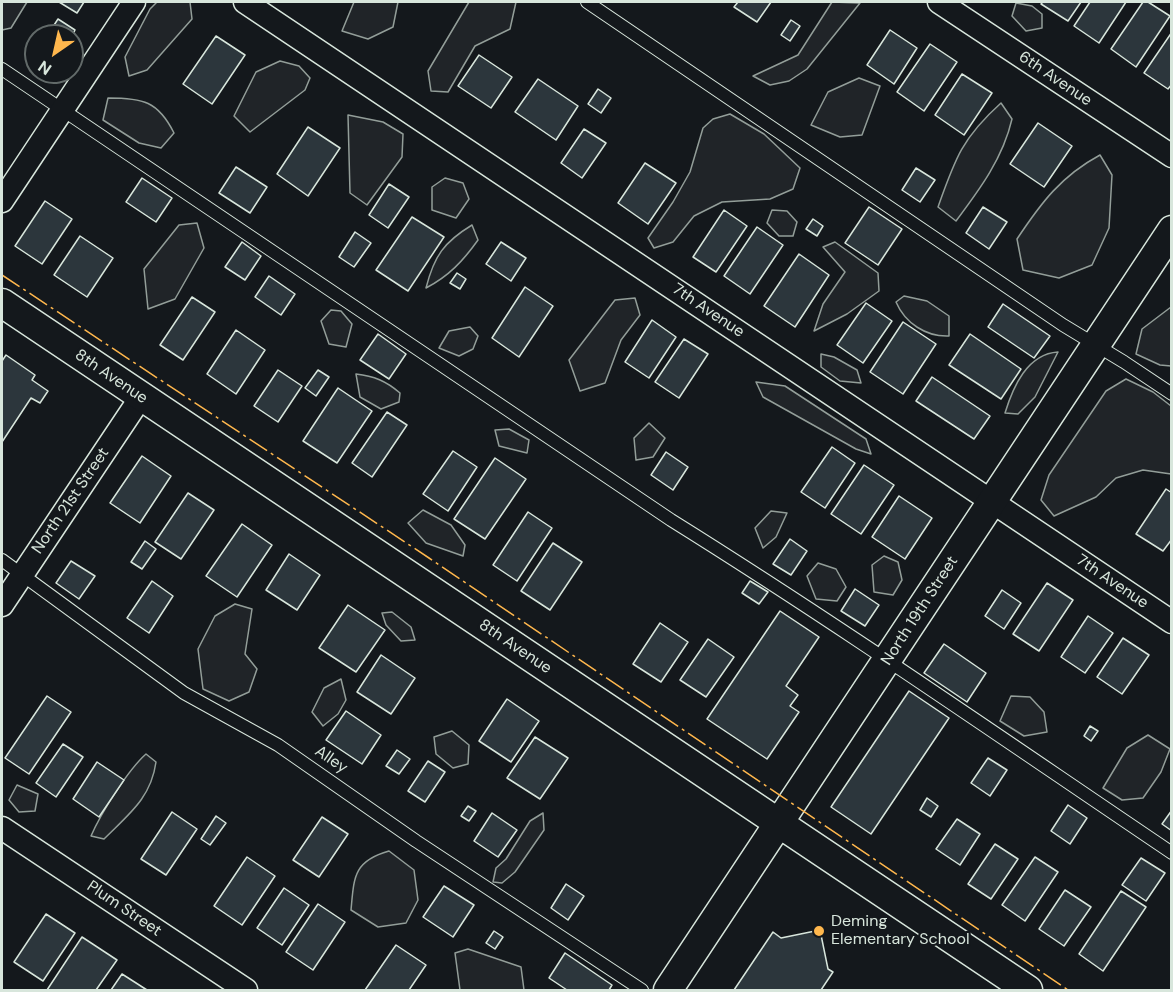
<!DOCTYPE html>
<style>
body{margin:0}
#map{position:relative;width:1173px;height:992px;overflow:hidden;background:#14181c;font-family:"DM Sans",sans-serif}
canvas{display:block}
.frame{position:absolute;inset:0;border:3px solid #d8e6dc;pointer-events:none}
.north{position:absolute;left:24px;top:24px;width:60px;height:60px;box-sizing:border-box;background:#14181c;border:2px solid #626a69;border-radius:50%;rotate:214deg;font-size:16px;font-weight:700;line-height:24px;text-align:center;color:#d8e6dc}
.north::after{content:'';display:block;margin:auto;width:21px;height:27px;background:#ffb74d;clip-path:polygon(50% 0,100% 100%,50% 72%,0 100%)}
</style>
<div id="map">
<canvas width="1173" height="992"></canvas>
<div class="frame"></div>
<div class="north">N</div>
</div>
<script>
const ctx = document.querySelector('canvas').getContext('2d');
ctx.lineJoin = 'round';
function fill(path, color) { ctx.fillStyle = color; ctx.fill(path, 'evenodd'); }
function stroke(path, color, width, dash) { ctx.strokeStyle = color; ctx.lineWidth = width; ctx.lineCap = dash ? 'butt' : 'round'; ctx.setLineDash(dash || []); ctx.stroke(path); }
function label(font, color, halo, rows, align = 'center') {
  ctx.font = font + ' "DM Sans",sans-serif'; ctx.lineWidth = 4.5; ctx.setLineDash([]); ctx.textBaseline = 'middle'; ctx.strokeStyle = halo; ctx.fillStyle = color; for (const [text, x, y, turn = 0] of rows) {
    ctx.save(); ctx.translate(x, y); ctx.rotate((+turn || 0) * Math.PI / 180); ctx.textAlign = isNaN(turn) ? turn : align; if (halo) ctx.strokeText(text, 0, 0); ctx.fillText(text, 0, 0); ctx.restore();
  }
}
const green = new Path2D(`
 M2,2H27L11,28L2,30Z
 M157,2H190L192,19L147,70L129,76L125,57L150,9Z
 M354,2H398L393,27L368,39L342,31Z
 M469,2H516L510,29L475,46L448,92L431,91L428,71Z
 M832,2L860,3L807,69L789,81L770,85L753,76L798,55Z
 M1016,3L1032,6L1042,14V28L1026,31L1012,16Z
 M280,61L299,66L310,78L305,90L250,132L234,116L256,72Z
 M859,78L880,86L862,135L840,137L811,125L828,92Z
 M108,98C143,98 158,101 174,133L161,148L139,143L103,120Z
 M1001,103L1012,119C1003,158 980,189 956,221L938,207C955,159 962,138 1001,103Z
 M730,114L764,134L800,168L793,189L770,199L722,202L694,216L673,242L654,248L648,238L673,202L690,172L703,128L713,119Z
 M348,115L383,122L403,134L402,157L367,205L350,193Z
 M1100,155L1112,175L1109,228L1092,265L1059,278L1023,270L1017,239C1041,203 1061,176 1100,155Z
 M445,178L463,183L469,199L456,218L432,210V187Z
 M772,210L787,211L797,222L793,236H779L767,223Z
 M197,223L204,248L175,299L148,309L144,269L179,225Z
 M472,225L478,240C463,261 449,276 426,288C434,256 444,242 472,225Z
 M835,242L878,273L879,291L847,314L814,331L823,304L845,272L823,247Z
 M904,296L927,301L949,316V336C926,337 905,323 896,302Z
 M635,298L640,315L621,340L605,383L580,391L569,360L615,300Z
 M1171,307V366L1160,365L1136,354L1142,329Z
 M331,310L341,311L352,324L346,347L329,344L321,321Z
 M470,327L478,336L473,349L459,356L439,348L449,331Z
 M1058,352L1035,397L1018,414L1005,413C1013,387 1027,354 1058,352Z
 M821,354L834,357L857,370L861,383L840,381L821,367Z
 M356,374C374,376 386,381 400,393L399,402L381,409L360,397Z
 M1126,379L1153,392L1171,406V474L1143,470L1116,478L1096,497L1054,516L1041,500L1049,475L1106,391Z
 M756,382L785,386L866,439L871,454L856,449L763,397Z
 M649,423L665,438L653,457L636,460L634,438Z
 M509,429L529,440L527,453L499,446L495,430Z
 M423,510L451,525L465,545L463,556L426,543L408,523Z
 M771,511L787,513L776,537L763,548L755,528Z
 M884,556L898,562L902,580L893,595L874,592L872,565Z
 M818,563L836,569L846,587L837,601L816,599L807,576Z
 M235,604L252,609L245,654L257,669L249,692L229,701L203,689L198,649L215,616Z
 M392,612L411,627L415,640L401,641L386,625L382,613Z
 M341,679L346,700L338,714L323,726L312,712L324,688Z
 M1011,696L1030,697L1044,712L1047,732L1024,736L1000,721Z
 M452,731L469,745L468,764L453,768L436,754L434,737Z
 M1148,735L1170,749L1161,772L1143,798L1122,800L1103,788L1127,748Z
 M146,754L156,762C151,798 129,814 104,839L91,836C101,813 128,770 146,754Z
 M17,785L38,794L35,811L19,812L9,800Z
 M543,813L544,830L515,872L502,883L493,882L496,868L506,859L530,821Z
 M389,851L414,870L418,900L406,923L378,927L351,910C354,878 353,861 389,851Z
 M468,949L521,967L524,990H460L455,953Z`);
fill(green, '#202428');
stroke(green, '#939e99', 1.5);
const building = new Path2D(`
 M59,2H84L77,13Z
 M738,2H771L757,22L734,7Z
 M1043,2H1081L1068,21L1041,4Z
 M1090,2H1126L1099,43L1074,26Z
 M1143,2H1148L1170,16L1136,67L1111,49Z
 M58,19L75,30L72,36H47Z
 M791,20L800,26L790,41L781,35Z
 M890,30L917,48L894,84L867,65Z
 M1172,32V84L1168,89L1144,73Z
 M216,36L245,55L212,104L183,84Z
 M930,44L957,62L924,111L897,92Z
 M479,55L512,77L491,108L458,86Z
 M962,74L992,93L964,135L935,115Z
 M538,79L578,106L556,140L515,112Z
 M598,89L611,98L601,113L588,104Z
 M1038,123L1072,146L1044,187L1010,164Z
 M308,127L340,148L308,196L277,174Z
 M584,129L606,143L582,178L561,163Z
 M645,163L676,183L648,224L618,203Z
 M236,167L267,187L250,213L219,193Z
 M916,168L935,180L920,202L902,190Z
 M142,178L172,198L156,222L126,202Z
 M389,184L409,197L388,228L369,215Z
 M45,201L72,219L42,264L15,246Z
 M869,207L902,229L878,265L845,243Z
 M983,207L1007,222L989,249L966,233Z
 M724,210L747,226L716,272L693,257Z
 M412,217L444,237L408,291L376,270Z
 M813,219L823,226L817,236L806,229Z
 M757,227L783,245L750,294L724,276Z
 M355,232L371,243L354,267L339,257Z
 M80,236L113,258L87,297L54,275Z
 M242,242L261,256L245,280L225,267Z
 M501,242L526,258L511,281L486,264Z
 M799,254L829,275L795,327L764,306Z
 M457,273L466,279L460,289L450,283Z
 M269,276L295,294L281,315L255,297Z
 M525,287L553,306L519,357L492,338Z
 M192,297L215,312L183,360L160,345Z
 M866,303L892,321L863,363L837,345Z
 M1003,304L1050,336L1034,358L988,327Z
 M652,320L676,337L649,378L625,362Z
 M903,322L936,344L903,394L870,372Z
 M236,330L265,350L236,394L207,374Z
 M378,334L406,354L389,379L360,360Z
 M970,334L1021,369L1001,399L949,365Z
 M684,339L708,354L679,398L655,382Z
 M6,355L35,375L32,380L48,391L40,403L31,398L2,442V361Z
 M278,370L302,386L278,422L254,406Z
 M318,370L329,377L316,396L305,388Z
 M932,377L990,416L974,439L916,401Z
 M338,388L372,411L337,463L303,441Z
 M387,412L407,425L372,477L352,463Z
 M832,447L855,463L825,508L801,492Z
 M453,451L477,467L448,511L423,494Z
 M666,452L688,467L673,490L651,475Z
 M142,456L171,476L140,523L110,503Z
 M495,458L526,479L485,539L454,519Z
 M864,465L894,485L861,534L831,514Z
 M1166,489L1172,493V539L1163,551L1136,534Z
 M188,493L214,510L181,559L155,542Z
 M899,496L932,518L905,559L872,537Z
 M528,512L552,528L517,581L493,565Z
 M242,524L272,545L237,597L206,576Z
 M790,539L807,551L791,575L773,564Z
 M145,541L156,549L142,569L131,562Z
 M553,543L582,562L550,610L521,591Z
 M289,554L320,575L297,610L266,590Z
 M71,561L95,576L79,599L56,583Z
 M152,581L173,596L149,633L127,618Z
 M750,581L768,592L759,604L742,593Z
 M1047,583L1073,600L1039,651L1013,634Z
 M855,589L879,605L865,626L841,611Z
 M1002,590L1021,603L1004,629L985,616Z
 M348,605L385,630L356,672L319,648Z
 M780,611L819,637L786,686L798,695L790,706L799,712L767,759L707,719Z
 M1088,616L1113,633L1085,673L1061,657Z
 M660,623L688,642L661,682L633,664Z
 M1123,638L1149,655L1122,694L1097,677Z
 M708,639L734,657L706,697L680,680Z
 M944,644L986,673L967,702L924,673Z
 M381,655L415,678L391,714L357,692Z
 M909,691L949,718L871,834L831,807Z
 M47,696L71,712L29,774L5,758Z
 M507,699L539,721L511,762L479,741Z
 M346,711L381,735L362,764L326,740Z
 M1090,726L1098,731L1091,741L1084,736Z
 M535,737L568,758L540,799L507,778Z
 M63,744L83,757L56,797L36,783Z
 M397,750L410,759L399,774L386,766Z
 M988,758L1007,770L990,796L971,783Z
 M428,761L445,772L425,802L408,791Z
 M97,762L124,780L99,817L73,799Z
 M927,798L938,806L931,817L920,810Z
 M1068,805L1087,818L1070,844L1051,831Z
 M468,806L476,811L469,821L461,816Z
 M1172,810V831L1162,824Z
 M172,812L197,829L166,875L141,859Z
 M492,813L517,830L498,857L474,841Z
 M216,816L226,823L210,845L201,839Z
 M322,817L348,834L319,877L293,860Z
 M957,819L980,834L960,865L936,849Z
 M995,844L1018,859L991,899L968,884Z
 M247,857L275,876L242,925L214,906Z
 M1035,857L1058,872L1025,921L1002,905Z
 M1141,858L1165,873L1146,901L1122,885Z
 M566,884L584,896L568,920L551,908Z
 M444,886L474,905L453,937L423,917Z
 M284,888L309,905L282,945L257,928Z
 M1065,890L1091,907L1064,946L1039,929Z
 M1121,891L1146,907L1103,971L1079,954Z
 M318,904L345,922L313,970L286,952Z
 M46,914L75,933L43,981L14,962Z
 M820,930L828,969L833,972L821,990H734L773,932L781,938Z
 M494,931L503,937L495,949L486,943Z
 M82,937L117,960L96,990H47Z
 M396,945L426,965L409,990H365Z
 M565,953L612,985L609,990H567L549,978Z
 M122,974L147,990H111Z`);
fill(building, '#2c363c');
stroke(building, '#d8e6dc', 1.5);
const service = new Path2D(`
 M587,2L1063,325L1124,362L1172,394
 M2,69L671,520C841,626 1006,741 1172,853
 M2,560L184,693L278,745L416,841L642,990`);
const minor = new Path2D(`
 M245,2L1172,622
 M939,2L1172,156
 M2,201L134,2
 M2,605L141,397
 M2,828L246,990`);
const tertiary = new Path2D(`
 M2,303L1028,990
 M668,990L1172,230`);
stroke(service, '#d8e6dc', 14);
stroke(minor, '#d8e6dc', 25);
stroke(tertiary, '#d8e6dc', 31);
stroke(service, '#14181c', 12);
stroke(minor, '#14181c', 22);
stroke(tertiary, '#14181c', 28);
stroke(new Path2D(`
 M2,275L429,558L1068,990`), '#ffb74d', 1.5, [21, 4.5, 3, 4.5]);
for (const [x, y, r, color] of [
 [819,931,6,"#ffb74d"]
]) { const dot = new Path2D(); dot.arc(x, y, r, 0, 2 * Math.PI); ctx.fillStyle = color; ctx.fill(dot); stroke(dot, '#14181c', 2); }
label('16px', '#d8e6dc', '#14181c', [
 ["6th Avenue",1055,79,34],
 ["7th Avenue",708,311,34],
 ["8th Avenue",111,377,34],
 ["North 21st Street",71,501,-56],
 ["7th Avenue",1112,582,34],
 ["North 19th Street",920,611,-57],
 ["8th Avenue",515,647,34],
 ["Alley",331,760,34],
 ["Plum Street",124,909,34]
]);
label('16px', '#d8e6dc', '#14181c', [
 ["Deming",831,922],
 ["Elementary School",831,940]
], 'left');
</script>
